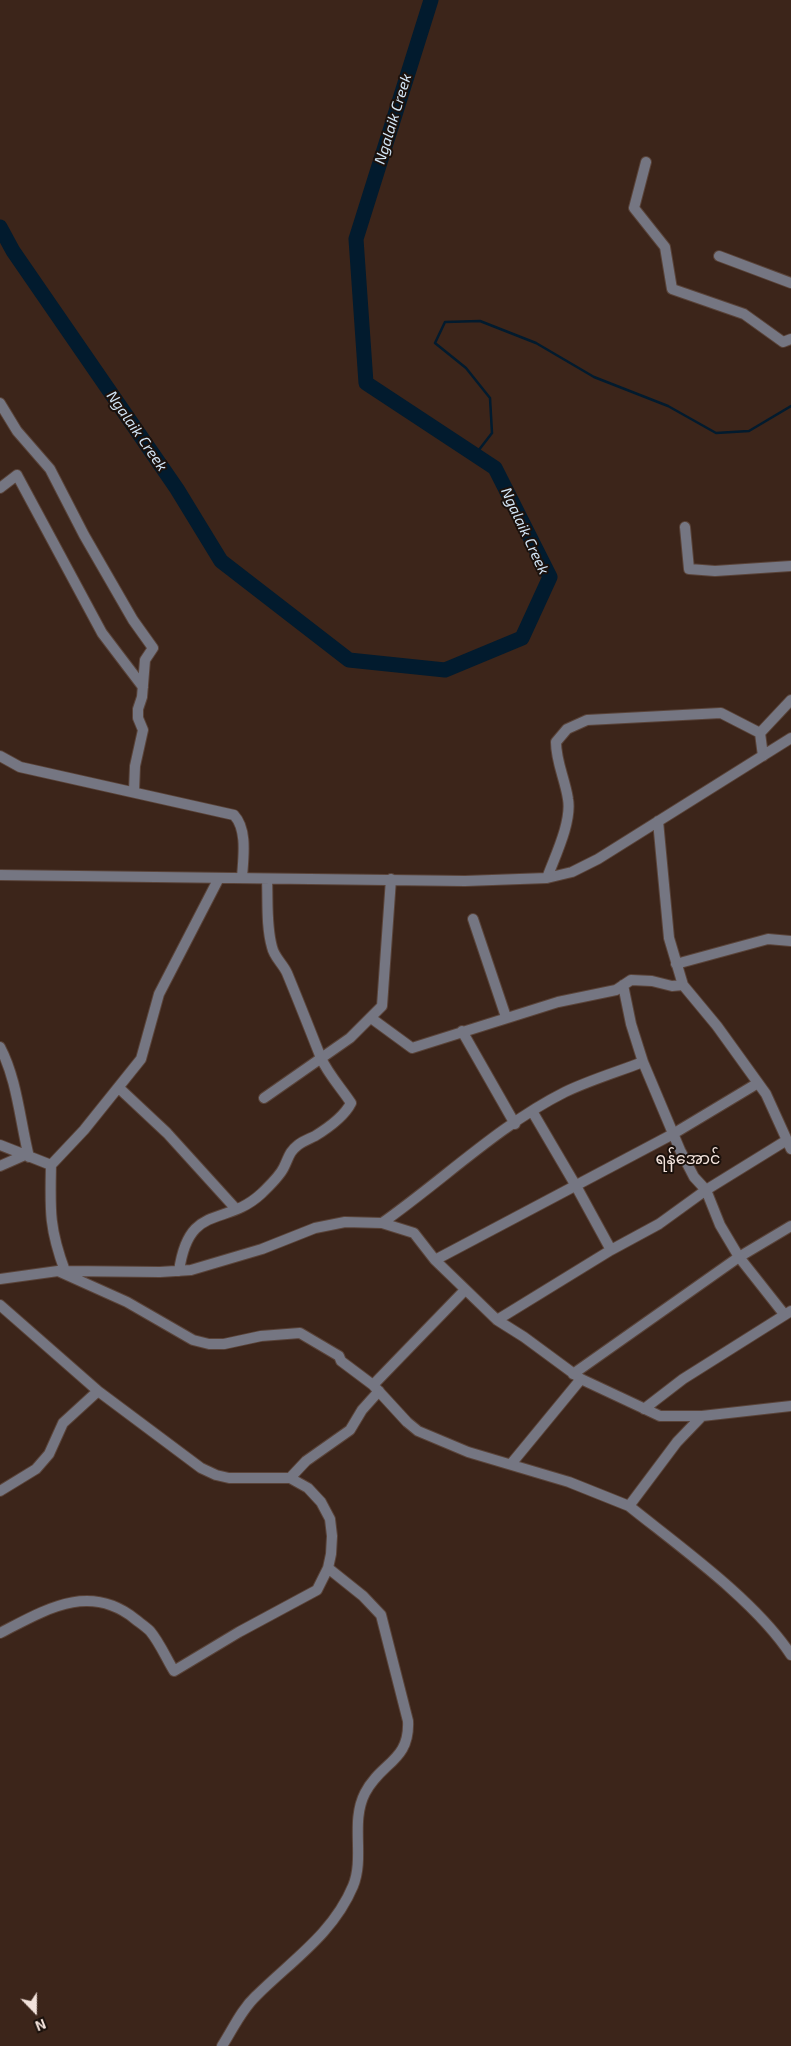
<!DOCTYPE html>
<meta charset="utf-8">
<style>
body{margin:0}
#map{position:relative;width:791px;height:2046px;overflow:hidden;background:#3c251a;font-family:"Exo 2",sans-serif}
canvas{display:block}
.north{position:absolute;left:10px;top:1986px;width:50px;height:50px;-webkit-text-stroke:4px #1b110c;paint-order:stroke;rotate:158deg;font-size:14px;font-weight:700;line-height:20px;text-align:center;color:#f2e2db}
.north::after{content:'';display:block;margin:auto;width:18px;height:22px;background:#f2e2db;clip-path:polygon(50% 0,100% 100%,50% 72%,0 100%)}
</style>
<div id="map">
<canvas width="791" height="2046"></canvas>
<div class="north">N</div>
</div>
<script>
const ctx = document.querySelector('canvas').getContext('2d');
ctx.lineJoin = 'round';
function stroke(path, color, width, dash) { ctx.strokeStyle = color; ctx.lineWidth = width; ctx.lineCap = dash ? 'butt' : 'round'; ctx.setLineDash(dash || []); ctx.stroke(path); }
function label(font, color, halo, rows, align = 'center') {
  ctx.font = font + ' "Exo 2","Noto Sans Myanmar",sans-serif'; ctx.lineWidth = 4; ctx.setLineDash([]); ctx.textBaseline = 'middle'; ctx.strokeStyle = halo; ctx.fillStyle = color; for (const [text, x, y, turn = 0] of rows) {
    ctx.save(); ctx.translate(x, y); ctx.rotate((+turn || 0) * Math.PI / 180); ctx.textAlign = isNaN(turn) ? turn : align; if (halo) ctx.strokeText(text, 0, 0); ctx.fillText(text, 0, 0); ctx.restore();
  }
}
stroke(new Path2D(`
 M475,455L492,433L490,398L466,368L435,343L445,322L480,321L536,343L594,377L668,406L716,433L749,431L791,406`), '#021b2e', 2.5);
stroke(new Path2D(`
 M0,227L13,251L177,489L221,561L349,660L445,670L522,638L550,577L495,468L366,383L356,239L431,0`), '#021b2e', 15);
const street = new Path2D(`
 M646,162L634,208L665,247L672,289L744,314L783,342L791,339
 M719,256L791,283
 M0,403L17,431L50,469L84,535L133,620L153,648L145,660L142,697L138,709V718L143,730L135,766L134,791
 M0,488L17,475L102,633L143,687
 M685,527L689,569L715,571L791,566
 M0,756L20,767L234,815C248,830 243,859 242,878
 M763,756L760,733L791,700
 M658,821L669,938L683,985L717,1026L766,1094L791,1149
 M0,875L465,881L547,878L572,872L598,859L791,738
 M547,878C555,856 572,822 568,799C565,779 556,762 556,742L567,729L587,720L721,713L760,733
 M473,919L506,1017
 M676,964L768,939L791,941
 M623,985L631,1024L643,1062L680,1150L694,1177L706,1190L720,1225L739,1257L784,1314
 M371,1018L412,1048L558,1002L616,990L631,980L652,981L672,986L683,985
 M462,1031L515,1124
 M0,1047C17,1079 20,1121 29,1157
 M119,1088L167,1133L236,1209
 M264,1098L350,1038L382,1006L391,879
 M532,1111L576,1186L611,1250
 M0,1145L51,1165
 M0,1166L25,1155
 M382,1223C442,1181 499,1125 565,1092C590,1080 617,1072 643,1062
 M435,1260L673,1134L758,1083
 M64,1271L160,1272L191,1270L262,1249L315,1228L345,1222L382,1223L414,1233L435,1260L497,1320L524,1337L581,1379L660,1416H702
 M65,1271C49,1228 50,1210 51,1165L84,1130L141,1059L159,994L219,878
 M179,1271C189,1201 225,1228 262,1193C269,1186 280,1176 284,1167C289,1157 289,1152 298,1145C303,1141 309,1139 315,1136C328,1128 344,1117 351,1103C342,1089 328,1074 321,1058C310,1030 299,1002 287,973C283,964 274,957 272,947C266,926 268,901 267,879
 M0,1279L58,1271L127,1302L193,1340L209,1344H224L261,1336L300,1333L339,1356L341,1361L373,1385L407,1422L418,1431L468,1452L569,1482L629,1506L677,1442L702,1416L791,1406
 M0,1305L98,1391L201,1468L216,1475L229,1478H290L308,1488L321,1502L330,1519L332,1536L331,1554L328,1568L317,1590L239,1632L174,1671C166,1658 160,1643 150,1631C146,1627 140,1623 135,1619C89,1582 45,1610 0,1633
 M497,1320L611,1250L659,1224L706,1190L787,1140
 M573,1374L739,1257L791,1226
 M373,1385L465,1290
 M644,1409L683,1379L791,1311
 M511,1464L581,1379
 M290,1478L306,1461L350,1430L362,1410L379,1391
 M0,1491L36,1469L49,1454L63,1423L98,1391
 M629,1506C680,1547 756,1601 791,1655
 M222,2046C233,2029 241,2010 256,1996C291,1961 333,1934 353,1886C365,1857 350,1822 365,1793C381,1762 410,1761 408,1721L381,1615L363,1596L328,1568`);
stroke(street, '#594339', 12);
stroke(street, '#757682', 10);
label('italic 15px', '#d3e6f7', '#1b110c', [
 ["Ngalaik Creek",393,119,-73],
 ["Ngalaik Creek",137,431,55],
 ["Ngalaik Creek",525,531,65]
]);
label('16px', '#f2e2db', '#1b110c', [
 ["ရန်အောင်",688,1159]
]);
</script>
